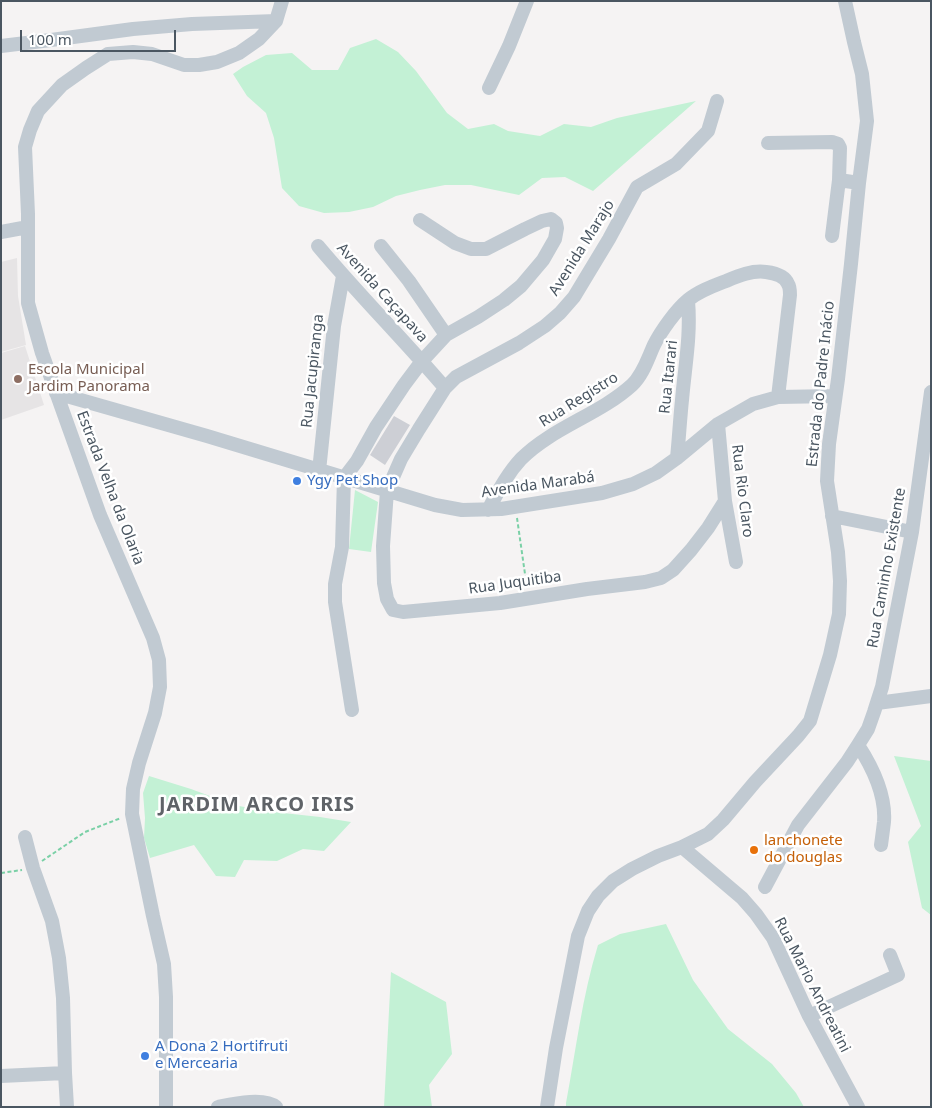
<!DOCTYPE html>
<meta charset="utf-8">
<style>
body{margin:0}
#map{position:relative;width:932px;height:1108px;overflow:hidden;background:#f5f3f3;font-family:"Noto Sans",sans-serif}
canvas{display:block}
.frame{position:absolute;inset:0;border:2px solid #4a5661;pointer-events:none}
.scale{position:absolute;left:20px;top:30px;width:156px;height:22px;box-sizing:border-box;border:2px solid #4a5661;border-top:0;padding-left:6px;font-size:15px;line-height:18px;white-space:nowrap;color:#4a5661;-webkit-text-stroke:4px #fff;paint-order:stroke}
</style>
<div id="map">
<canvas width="932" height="1108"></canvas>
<div class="frame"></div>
<div class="scale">100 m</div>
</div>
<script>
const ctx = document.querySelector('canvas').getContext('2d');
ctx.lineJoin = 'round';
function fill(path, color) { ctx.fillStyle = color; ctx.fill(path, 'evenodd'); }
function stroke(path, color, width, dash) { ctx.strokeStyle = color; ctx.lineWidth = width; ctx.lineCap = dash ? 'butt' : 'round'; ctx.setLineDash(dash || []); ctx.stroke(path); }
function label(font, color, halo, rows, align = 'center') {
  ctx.font = font + ' "Noto Sans",sans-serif'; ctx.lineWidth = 5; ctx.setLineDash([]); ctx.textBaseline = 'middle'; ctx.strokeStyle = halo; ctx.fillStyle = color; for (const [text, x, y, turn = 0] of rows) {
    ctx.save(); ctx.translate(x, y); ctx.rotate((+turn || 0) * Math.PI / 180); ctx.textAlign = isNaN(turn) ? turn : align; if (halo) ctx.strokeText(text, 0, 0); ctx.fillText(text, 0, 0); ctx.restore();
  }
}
fill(new Path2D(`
 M17,258L18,296L26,345L1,352V262Z
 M25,346L44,405L1,420V353Z`), '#e6e4e5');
fill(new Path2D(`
 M376,39L398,52L416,71L447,113L468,129L494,124L508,131L540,136L564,124L591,127L617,118L696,101L593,191L565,177L542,178L519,195L471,185H445L420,190L396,196L373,207L349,212L324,213L299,206L282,188L274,138L266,113L247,96L233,74L243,67L266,55L292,53L312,70H338L350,48Z
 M355,490L378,502L371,552L349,549Z
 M894,756L931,761V915L922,908L908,842L921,826Z
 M149,776L191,789L234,805L265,811L320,817L351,822L324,851L303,849L277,861L244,860L235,877L216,876L194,845L150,858L144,838L145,818L143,793Z
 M666,924L693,980L728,1029L772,1064L796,1093L804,1107H566V1103C576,1050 582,997 598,945L620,934Z
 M391,972L446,1002L452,1054L429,1085L432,1107H384Z`), '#c3f1d5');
fill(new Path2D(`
 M394,416L410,425L385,465L370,455Z`), '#cdcfd5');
stroke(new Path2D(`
 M517,518L527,588
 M42,861L85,832L121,818
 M1,873L22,870`), '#7ad0a6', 2, [4, 2.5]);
stroke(new Path2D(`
 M1,46L51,40L133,29L192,24L276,21
 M489,88L509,46L527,1
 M717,101L708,131L676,164L637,187L609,239L574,297L560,313L545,326L519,343L456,377L445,388L419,429L401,459L387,491L383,546L384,583L387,599L393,610L403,612L500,603L587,589L645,582L661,578L673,570L691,550L708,528L725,501
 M768,143L832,142L838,144L840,148L839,180L859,183
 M1,232L28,227
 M832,236L839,180
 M318,246C359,295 404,340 445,388
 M381,246L409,281L446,335
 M56,393L207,436L435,505L462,510L501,509L602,493L633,484L656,473L677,458L718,424L753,404L778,397L835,396
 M718,424L725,501L736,562
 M677,458C679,438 680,419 682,400C685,365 691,336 688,300
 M319,471L334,326L343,276
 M488,510C498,492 507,474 521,459C553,427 599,415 632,385C643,375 648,358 654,345C661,331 676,310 688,300C699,291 713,286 726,281C738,276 752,270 766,272C774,273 785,276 788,284C790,287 790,292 790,295L778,397
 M832,516L912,532
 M877,703L931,696
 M352,710L335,602V584L342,547L344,478L357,461L376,427L404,385L422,361L446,335L478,317L504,300L521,286L543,260L555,239L557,228L556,223L551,219L542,221L525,229L486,249H471L455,243L420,220
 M858,745C873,768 886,795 884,822C883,830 882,838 881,845
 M25,837L33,868L52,921L59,958L63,998L65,1073L67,1107
 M682,847L742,898L756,914L773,938L809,1016L858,1107
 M765,887L798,825L847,762L858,745L868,729L874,712L882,687L912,532L931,392
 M809,1016L898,975L890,955
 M1,1076L65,1073
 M166,1107V997L164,964L153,916L132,814L133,789L139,763L155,713L160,687L159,660L153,638L100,515L42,353L28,303V214L25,147L30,130L38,111L62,85L86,68L108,54L133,52L152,54L184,65H199L217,62L239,53L259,39L276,21L282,1
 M218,1107C233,1104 264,1097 276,1107
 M547,1107L556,1048L578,936L588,911L598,896L613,881L632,869L658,856L682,847L708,834L723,820L755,782L798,736L810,721L830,655L839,614L840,581L838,552L827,481L829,444L838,379L851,264L859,183L867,121L862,74L854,42L845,1`), '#c1cad2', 14);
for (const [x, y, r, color] of [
 [18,379,5,"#8d6e63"],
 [297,481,5,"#3f7fe0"],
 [754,850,5,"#e8710a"],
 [145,1056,5,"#3f7fe0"]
]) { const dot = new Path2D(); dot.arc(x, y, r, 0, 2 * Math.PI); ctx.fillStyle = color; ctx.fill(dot); stroke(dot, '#fff', 2); }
label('15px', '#4a5661', '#fff', [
 ["Avenida Marajo",582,248,-58],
 ["Avenida Caçapava",382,293,48],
 ["Rua Jacupiranga",313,371,-84],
 ["Rua Itarari",669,377,-84],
 ["Estrada do Padre Inácio",821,384,-84],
 ["Rua Registro",579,400,-32],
 ["Avenida Marabá",538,485,-8],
 ["Estrada Velha da Olaria",110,488,69],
 ["Rua Rio Claro",742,491,83],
 ["Rua Caminho Existente",887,568,-80],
 ["Rua Juquitiba",515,583,-8],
 ["Rua Mario Andreatini",812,985,63]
]);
label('15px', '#785e54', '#fff', [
 ["Escola Municipal",28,370],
 ["Jardim Panorama",28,387]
], 'left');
label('15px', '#366cbe', '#fff', [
 ["Ygy Pet Shop",307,481],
 ["A Dona 2 Hortifruti",155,1047],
 ["e Mercearia",155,1064]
], 'left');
label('15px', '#c56008', '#fff', [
 ["lanchonete",764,841],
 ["do douglas",764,858]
], 'left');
ctx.letterSpacing = '1px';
label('bold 20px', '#5f6368', '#fff', [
 ["JARDIM ARCO IRIS",257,805]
]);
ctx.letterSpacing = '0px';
</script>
